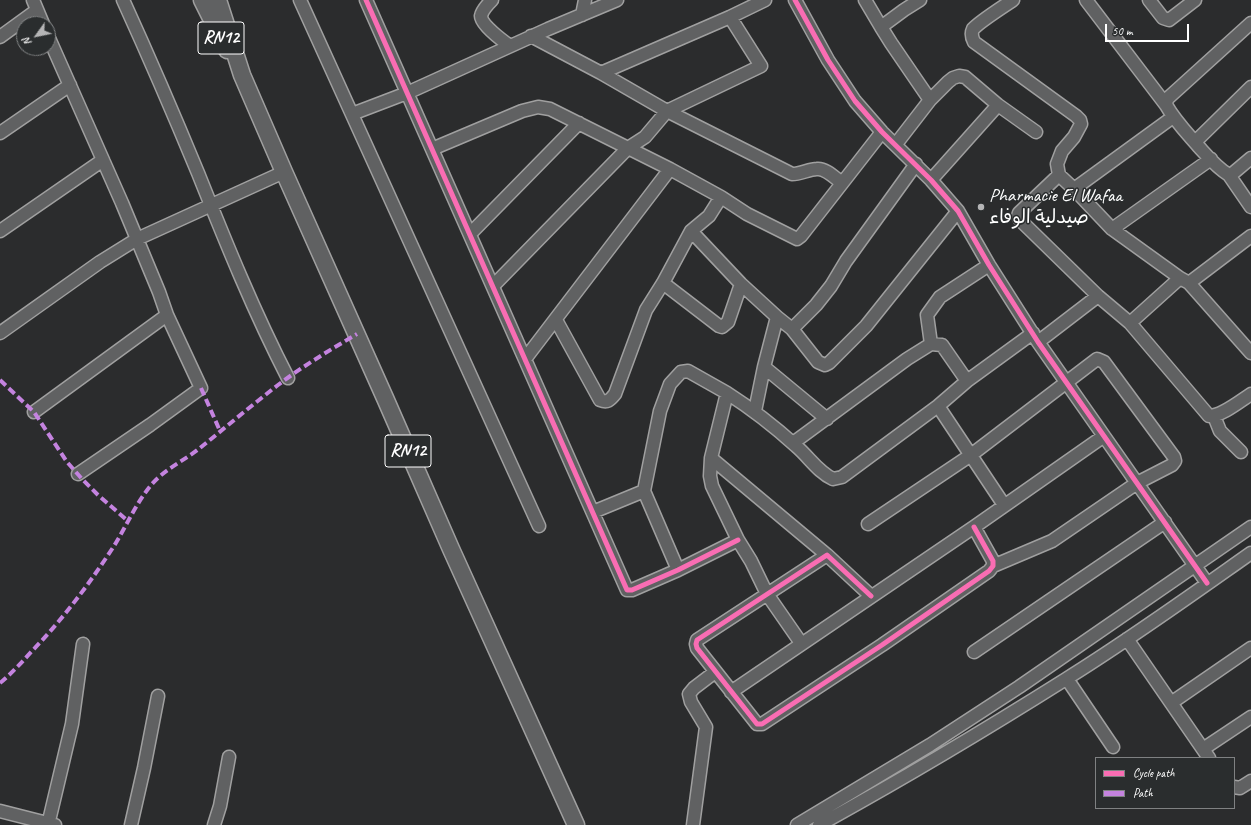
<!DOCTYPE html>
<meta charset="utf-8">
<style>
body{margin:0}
#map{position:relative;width:1251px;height:825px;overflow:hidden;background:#2b2c2d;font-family:Caveat,sans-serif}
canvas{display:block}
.legend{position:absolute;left:1095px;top:757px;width:140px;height:52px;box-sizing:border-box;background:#2a2d2e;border:1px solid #7f8182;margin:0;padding:5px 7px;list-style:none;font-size:12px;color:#fff}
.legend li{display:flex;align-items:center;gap:8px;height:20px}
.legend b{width:20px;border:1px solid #7f8182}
.north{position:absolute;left:16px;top:16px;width:40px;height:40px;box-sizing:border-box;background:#2a2d2e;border:1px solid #7f8182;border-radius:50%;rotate:237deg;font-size:11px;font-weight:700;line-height:16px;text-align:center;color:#fff}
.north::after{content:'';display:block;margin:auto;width:14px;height:18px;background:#b5b5b6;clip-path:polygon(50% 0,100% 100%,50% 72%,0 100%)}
.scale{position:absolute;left:1105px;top:24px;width:84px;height:18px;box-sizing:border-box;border:2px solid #fff;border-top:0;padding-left:5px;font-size:12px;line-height:14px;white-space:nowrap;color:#fff;-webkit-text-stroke:3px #2a2d2e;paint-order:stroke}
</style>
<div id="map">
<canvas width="1251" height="825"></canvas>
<ul class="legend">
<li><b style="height:5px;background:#f96db3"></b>Cycle path</li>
<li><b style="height:5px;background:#c483df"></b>Path</li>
</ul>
<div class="north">N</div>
<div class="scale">50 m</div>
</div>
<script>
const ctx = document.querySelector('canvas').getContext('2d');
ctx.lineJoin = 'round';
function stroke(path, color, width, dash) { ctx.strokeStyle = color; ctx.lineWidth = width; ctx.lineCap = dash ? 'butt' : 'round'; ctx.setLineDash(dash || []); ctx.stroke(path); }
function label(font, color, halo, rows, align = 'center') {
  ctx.font = font + ' Caveat,"Playpen Sans Arabic",sans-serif'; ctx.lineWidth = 3; ctx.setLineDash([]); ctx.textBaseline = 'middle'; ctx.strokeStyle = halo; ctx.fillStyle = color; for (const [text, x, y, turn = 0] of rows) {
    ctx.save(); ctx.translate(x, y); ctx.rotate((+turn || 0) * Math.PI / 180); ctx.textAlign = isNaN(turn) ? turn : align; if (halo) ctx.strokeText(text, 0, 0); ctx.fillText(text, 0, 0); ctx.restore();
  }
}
const minor = new Path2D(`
 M33,0L43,24
 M123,0C149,57 174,115 198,173C226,243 254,312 288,378
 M300,0L539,526
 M366,0L627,590H632L678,570L738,540
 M492,0C488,4 482,10 481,16C481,25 503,41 510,46
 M795,0L828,60L855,101L882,132L931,180L958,211L989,265L1038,342L1207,583
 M865,0L881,27
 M920,0L904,10L881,27L891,43L930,100
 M1013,0C1004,6 979,22 973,29C971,33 972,38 974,42L1076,116L1080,120L1081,124L1074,137L1062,151L1057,164L1059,175L1074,189L1112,229L1180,278L1189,283L1251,353
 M1086,0L1166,105
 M1149,0L1163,18L1169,20L1195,0
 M582,15L585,0
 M1251,23L1167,99L1166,105C1175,121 1187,133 1199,147C1208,157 1217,168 1229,175L1232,174L1251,158
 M48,36L122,203L159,292L167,315L201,388L150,425L78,474
 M531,36L601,73L667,111L792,174C801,174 809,169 817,169C826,168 836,179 842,183
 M0,37L37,10
 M601,73L730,17L765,0
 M352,114L407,93L548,29L617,0
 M0,133L70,85
 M1195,142L1251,87
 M896,144L930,100L948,82L953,78L959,76L965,77L998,105L1036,132
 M432,149L522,111L538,107L550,109L670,169L721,197L747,214L797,239L801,236L882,132
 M1059,175L1019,213L1018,216L1020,220L1098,296L1130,323L1209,416C1222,416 1240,401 1251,394
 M1229,175L1251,207
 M931,180L998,105
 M1074,189L1173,117
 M1112,229L1211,159
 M0,231L103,160
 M691,231L741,284L777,317L764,367L755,411
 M470,234L579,123
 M663,283L719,326L722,327L728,322L741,284
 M1189,283L1251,236
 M493,286L628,148L645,137L667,111L761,66L730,17
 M777,317L792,329L818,362L825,365L829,363L866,326L958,211
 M556,320L600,400C608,403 610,400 615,394L646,310L663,283L691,231L709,216L721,197
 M1130,323L1180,278
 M792,329L816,305L831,286L846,261L916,164
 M0,333L100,262L137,239L284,172
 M1038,342L1098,296
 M931,344L927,315L940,297L989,265
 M525,359L670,169
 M764,367L827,419
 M967,381L1033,333
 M727,393C752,409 775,427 796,446C809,457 818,472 833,479L842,477L938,406L967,381L942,345L931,344L907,359L793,443
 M938,406L1004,505
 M34,412L167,315
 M1214,416L1220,431L1241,452
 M593,512L644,491
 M868,524L971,455L1097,359L1104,362L1174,457L1175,461L1172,465L1137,483L1052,541L993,566
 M678,570L644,491L660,411L670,384L681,372L688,371L727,393L711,458
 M871,596L827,555L697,640L696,644L697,648L757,724H762L882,645L989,571L993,566V561L974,527
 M1127,639L1209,758
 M801,643L767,594L751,561L738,540L712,486L710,476L711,458L827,555
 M974,652L1165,522
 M1067,679L1113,747
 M731,692L974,527L1104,436
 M1171,703L1251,648
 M1203,749L1251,717
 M1234,787L1240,788L1251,781
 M0,811L55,825
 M48,825L72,724L83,644
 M131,825L144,768L158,696
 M214,825L220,806L229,757
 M693,825L706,727L691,702L689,694L694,688L715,672
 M797,825L930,745L1019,687L1251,527
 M819,825C903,779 985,730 1066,679C1129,640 1190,596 1251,553`);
const major = new Path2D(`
 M202,0L227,50
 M218,0L242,75L284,172L385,398L451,549L576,825`);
stroke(minor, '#a0a0a0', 15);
stroke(major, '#a0a0a0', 19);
stroke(minor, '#606162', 12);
stroke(major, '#606162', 16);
stroke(new Path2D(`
 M0,380L34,412L67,462L82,479L98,495L128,521
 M201,388L220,431
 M0,683C12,673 22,662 32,651C63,619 90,583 114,546C127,525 136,503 152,484C165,469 185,460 200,448C226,427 252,405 278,385C303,366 330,350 357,334`), '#c483df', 4, [8, 4]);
stroke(new Path2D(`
 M366,0L627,590H632L678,570L738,540
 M795,0L828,60L855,101L882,132L931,180L958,211L989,265L1038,342L1207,583
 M871,596L827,555L697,640L696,644L697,648L757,724H762L882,645L989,571L993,566V561L974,527`), '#f96db3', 5);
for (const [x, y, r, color] of [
 [981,207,4,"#b5b5b6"]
]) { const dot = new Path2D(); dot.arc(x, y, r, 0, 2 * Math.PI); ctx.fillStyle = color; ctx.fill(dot); stroke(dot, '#2a2d2e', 1.5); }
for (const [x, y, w] of [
 [221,38,46],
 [408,451,46]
]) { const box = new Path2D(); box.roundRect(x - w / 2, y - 16, w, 32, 3); ctx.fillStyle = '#2a2d2e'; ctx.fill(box); stroke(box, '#fff', 1); }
label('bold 18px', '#fff', null, [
 ["RN12",221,38],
 ["RN12",408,451]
]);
label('19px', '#fff', '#2a2d2e', [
 ["Pharmacie El Wafaa",989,196],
 ["صيدلية الوفاء",989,218]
], 'left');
</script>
